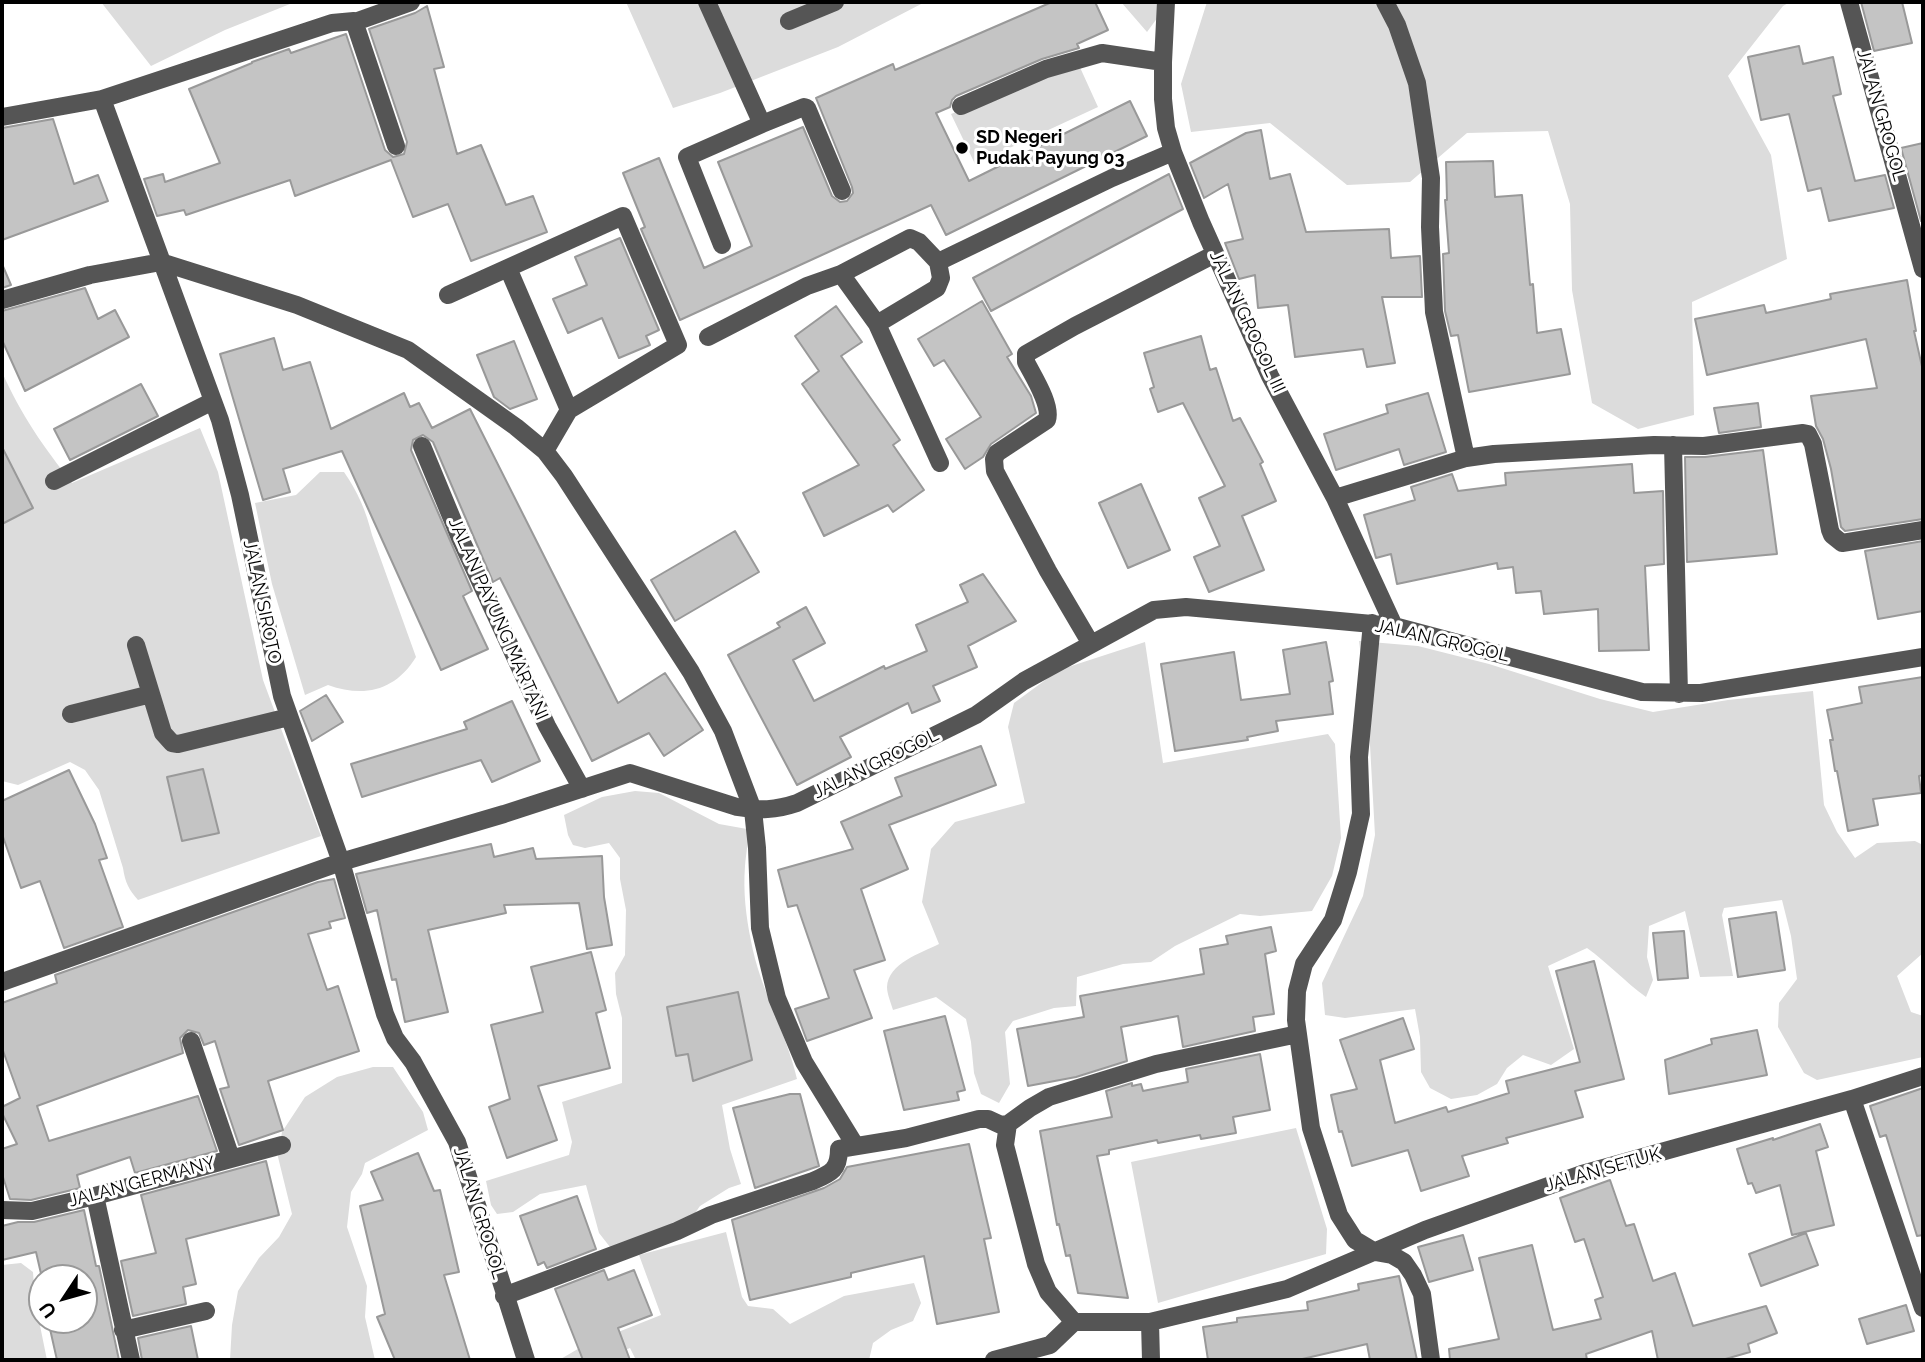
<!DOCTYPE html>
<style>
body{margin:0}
#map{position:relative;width:1925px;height:1362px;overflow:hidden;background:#fff;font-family:Raleway,sans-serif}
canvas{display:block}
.frame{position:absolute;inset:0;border:4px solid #000;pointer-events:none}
.north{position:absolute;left:28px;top:1264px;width:70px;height:70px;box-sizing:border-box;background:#fff;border:2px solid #999;border-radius:50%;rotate:234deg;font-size:19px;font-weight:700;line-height:28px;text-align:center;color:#000}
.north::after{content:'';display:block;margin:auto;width:24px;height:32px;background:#000;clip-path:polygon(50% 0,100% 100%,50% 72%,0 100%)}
</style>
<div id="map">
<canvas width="1925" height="1362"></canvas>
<div class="frame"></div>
<div class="north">U</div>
</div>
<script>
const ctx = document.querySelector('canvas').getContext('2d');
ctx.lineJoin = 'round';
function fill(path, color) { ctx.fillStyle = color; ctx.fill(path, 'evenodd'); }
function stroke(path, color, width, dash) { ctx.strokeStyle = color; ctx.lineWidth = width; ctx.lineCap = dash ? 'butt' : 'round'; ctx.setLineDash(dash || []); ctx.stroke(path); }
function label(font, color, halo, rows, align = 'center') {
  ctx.font = font + ' Raleway,sans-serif'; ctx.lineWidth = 6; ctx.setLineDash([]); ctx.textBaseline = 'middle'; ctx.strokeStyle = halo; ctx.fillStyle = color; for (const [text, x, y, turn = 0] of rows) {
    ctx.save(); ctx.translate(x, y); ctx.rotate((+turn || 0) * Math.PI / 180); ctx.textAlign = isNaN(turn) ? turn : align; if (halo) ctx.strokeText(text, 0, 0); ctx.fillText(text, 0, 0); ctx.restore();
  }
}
fill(new Path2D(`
 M101,2H295L225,30L151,66Z
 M626,2H925L838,47L720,93L673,108Z
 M1121,2H1169L1147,32Z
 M1207,2H1790L1783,6L1728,76L1771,155L1787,259L1692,302L1694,415L1638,429L1592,403L1572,290L1570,204L1548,131L1467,133L1410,182L1347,185L1270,123L1191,132L1181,84Z
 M1078,63L1098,107L975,164L951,114Z
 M2,372C21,415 43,446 72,483L200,428L218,472L263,680L321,836L138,900C129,890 125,882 123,868L99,790L85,770L70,762L18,785L2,781Z
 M320,472H344C358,492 366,511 372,535L416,657C395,691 364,698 328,685L305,695L272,584L255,503L296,495Z
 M1359,641L1418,646L1489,664L1600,699L1653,712L1728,700L1813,691L1824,805L1837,832L1855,858L1877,843L1915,841L1923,845V953L1897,976L1911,1012L1923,1016V1057L1817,1080L1804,1073L1778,1027L1779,1003L1797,979L1791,936L1782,900L1724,908L1722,915L1733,976L1700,977L1685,911L1649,926L1647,957L1653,980L1646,997C1625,982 1608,963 1587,948L1548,966L1574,1049L1551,1065L1523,1055L1507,1068L1497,1084L1477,1095L1451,1099L1430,1088L1421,1072L1420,1037L1415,1009L1345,1018L1325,1015L1322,983L1363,896L1375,835L1368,709Z
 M1145,642L1163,763L1328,734L1335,744L1341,838L1332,876L1312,911L1260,916L1240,914L1175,946L1151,962L1123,964L1077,977L1076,1006L1054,1008L1013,1021L1005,1032L1010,1084L999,1103L981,1094L974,1073L971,1042L966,1019L936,997L893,1010C891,1003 887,994 887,987C888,963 921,953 939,944L922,902L931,849L955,822L1025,803L1008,727L1014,703L1059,670Z
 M635,791L659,793L719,824L747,829C749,842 746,853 745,866C743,892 746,916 751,941C760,990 786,1031 797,1079L722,1105L730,1149L741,1184L729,1188L700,1206L688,1223L610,1247L599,1233L586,1185L540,1194L513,1212L497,1214L491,1205L486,1181L569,1155L572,1142L562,1102L622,1083V1018L616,994L615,973L625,955L626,910L620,879V858L609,843L585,848L573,845L568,835L564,815L602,797Z
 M373,1067H393L423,1112L428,1130L365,1163L362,1174L351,1192L347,1227L367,1286L365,1317L375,1360H230L232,1325L238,1291L259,1258L279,1237L292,1214L278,1157L282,1132L305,1097L337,1077Z
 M1296,1128L1327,1229L1326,1254L1158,1303L1131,1162Z
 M726,1232L742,1297L748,1306L773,1309L790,1324L844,1296L914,1283L921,1303L913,1321L891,1330L873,1343L869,1360H636L630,1348L600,1360H559L583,1346L661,1315L639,1255Z
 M21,1263L33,1272L35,1301L47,1360H2V1265Z`), '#dcdcdc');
const building = new Path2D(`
 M1052,2H1095L1108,30L1077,44L1079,48L1042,59L956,96L952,100L950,107L936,113L969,181L1130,101L1147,136L946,235L931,205L680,320L641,229L645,227L623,173L659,158L704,268L752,246L718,162L803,127L832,196L840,202L847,201L853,193L852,187L816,98L893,64L895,70Z
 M1861,2H1902L1912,43L1874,51Z
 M427,6L444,67L434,69L457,154L481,145L506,205L533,196L547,232L471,261L448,204L413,217L391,160L295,196L290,180L186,215L184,210L157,216L144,179L163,174L165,182L220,163L189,89L252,63V62L289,49L291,53L346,34L385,150L393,157L404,154L407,142L369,29L415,13Z
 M1799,46L1803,64L1833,57L1841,94L1833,96L1855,181L1885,175L1894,208L1829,221L1821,188L1808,191L1789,114L1761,120L1748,57Z
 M53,119L74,184L98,175L108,201L2,240V128Z
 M1261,130L1270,179L1290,174L1306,232L1389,229L1391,258L1420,256L1422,297H1382L1395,363L1367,367L1363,349L1295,357L1288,305L1258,308L1255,275L1239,279L1225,243L1243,239L1228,184L1204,198L1190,163L1246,133Z
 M1923,143V220L1921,221L1901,148Z
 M1493,161L1495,197L1522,195L1530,285L1533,284L1537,333L1561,329L1570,374L1469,392L1458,335L1451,336L1445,311L1443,254L1449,253L1445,200H1447L1446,162Z
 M1169,174L1183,209L991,311L973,278Z
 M620,238L659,330L646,336L650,345L619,358L602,318L568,333L553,299L587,285L575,257Z
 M2,264L11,285L2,288Z
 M1907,280L1916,331H1914L1923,371V519L1845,531L1841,527L1831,469L1823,439L1816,426L1811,396L1877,388L1866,339L1707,375L1695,319L1764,305L1766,313L1831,299L1830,294Z
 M85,288L98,319L115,310L129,337L25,391L2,340V311Z
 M982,301L1012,354L1007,357L1031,396L1036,413L991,444L983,457L965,469L946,439L981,417L944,360L934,366L918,339Z
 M836,306L862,342L841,356L900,440L893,445L924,490L893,512L888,505L824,536L803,493L859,465L802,384L819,371L795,336Z
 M1201,336L1210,370L1216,368L1233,421L1240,418L1263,462L1260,464L1276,501L1242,516L1264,570L1209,592L1194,557L1220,546L1199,498L1225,486L1183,403L1158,412L1150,389L1154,387L1144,353Z
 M274,338L283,370L310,362L331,429L404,393L410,407L419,403L432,428L470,409L618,703L665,673L703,730L664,756L649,733L592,761L500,578L493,582L433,442L423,435L413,440L411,450L472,591L463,596L488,649L441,670L342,451L283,469L290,492L263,500L220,354Z
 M514,341L537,399L510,409L494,397L477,355Z
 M141,384L158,416L70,460L54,429Z
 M1428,393L1446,452L1404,465L1399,449L1336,470L1324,434L1388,413L1386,405Z
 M1758,403L1761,427L1719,433L1714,408Z
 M2,447L33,508L2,524Z
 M1763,450L1777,554L1687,562L1685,457H1705Z
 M1632,464L1634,493L1663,491L1664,564L1645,566L1649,650L1599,651L1598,609L1544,614L1541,591L1516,593L1513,567L1498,569L1497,563L1397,584L1391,554L1376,558L1364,515L1415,500L1411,487L1452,474L1458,491L1506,485L1505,473Z
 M1141,484L1170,550L1128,568L1099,503Z
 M735,531L759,572L675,621L651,580Z
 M1923,541V611L1878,619L1865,551Z
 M983,574L1016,621L968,646L977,667L933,686L940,701L912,713L908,703L840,737L851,757L797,785L728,655L780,627L777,623L806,607L825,643L793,660L814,701L884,666L885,669L927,651L916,625L968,602L960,585Z
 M1326,642L1333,681L1329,682L1333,714L1276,721L1278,731L1247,737L1248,740L1175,751L1161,664L1234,652L1241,700L1290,694L1283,650Z
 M1923,677V775L1919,776L1921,793L1873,799L1878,825L1848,831L1837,771H1835L1830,740H1833L1827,710L1862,703L1859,687Z
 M326,695L343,722L312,741L300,711Z
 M512,701L540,761L492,782L481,760L362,797L351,764L467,729L464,722Z
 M981,746L996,785L889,825L908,869L861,889L885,960L854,970L872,1018L807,1041L795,1009L829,998L797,905L788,907L778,870L853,849L841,822L902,796L895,778Z
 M203,769L219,833L182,841L167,777Z
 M69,770L95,824L107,858L99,860L123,927L64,948L40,881L21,888L2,834V801Z
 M491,844L494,857L533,848L536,859L602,856L604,897L612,945L587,949L579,903L504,905L506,913L428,930L448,1012L405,1022L396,979L392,980L377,910L367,913L356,874Z
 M334,879L345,918L329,922L331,928L308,934L327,990L338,986L359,1051L268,1081L283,1130L239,1145L220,1089L229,1087L215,1041L204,1045L199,1033L188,1030L180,1038L183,1053L37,1106L49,1141L198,1096L217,1151L135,1173L130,1157L77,1175L80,1188L31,1200L10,1199L2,1174V1149L17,1144L2,1113V1107L20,1098L2,1048V1003L57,983L55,975L318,882Z
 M1776,912L1785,970L1738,977L1729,919Z
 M1271,927L1276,951L1265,954L1274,1014L1253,1017L1255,1031L1183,1047L1178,1016L1121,1027L1127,1061L1076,1077L1028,1086L1017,1029L1084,1017L1080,996L1204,974L1200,949L1228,944L1226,936Z
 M1684,931L1688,978L1658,980L1653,933Z
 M591,952L606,1010L596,1013L610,1068L538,1086L557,1140L507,1158L489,1107L510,1099L491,1025L543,1012L531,967Z
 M1594,961L1624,1079L1575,1091L1583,1117L1506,1138L1508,1143L1462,1156L1469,1176L1421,1191L1408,1150L1352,1166L1342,1131L1339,1132L1331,1095L1357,1089L1340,1040L1403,1018L1414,1049L1380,1060L1395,1123L1446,1107L1448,1112L1509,1093L1506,1081L1580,1062L1556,971Z
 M738,992L752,1060L693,1081L688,1054L676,1056L667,1007Z
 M945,1016L965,1090L957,1092L959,1100L904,1110L884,1031Z
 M1757,1030L1767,1075L1669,1094L1665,1060L1712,1044L1711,1039Z
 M1260,1054L1270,1110L1233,1117L1236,1133L1201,1139L1200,1135L1158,1143L1157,1140L1109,1150V1154L1097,1156L1128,1298L1078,1293L1070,1255L1066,1256L1059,1224L1057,1225L1040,1131L1112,1117L1106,1091L1132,1083V1086L1141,1084L1143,1091L1188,1082L1186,1069Z
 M1923,1088V1235L1917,1236L1886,1135L1880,1137L1870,1106Z
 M790,1094H800L819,1166L755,1188L733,1108Z
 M1820,1124L1828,1147L1816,1151L1834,1225L1792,1235L1780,1185L1756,1193L1752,1183L1748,1184L1737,1149L1773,1138V1140Z
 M969,1144L991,1238L984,1239L999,1312L937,1324L924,1256L851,1273V1277L750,1300L732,1220L824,1188L840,1179L847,1167Z
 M418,1153L434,1191L440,1190L459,1272L444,1275L470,1360H395L377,1317L385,1314L360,1206L383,1200L371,1172Z
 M266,1161L279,1215L186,1239L196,1284L183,1287L186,1304L133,1316L121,1261L156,1253L141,1195Z
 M1610,1180L1626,1226L1634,1224L1653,1281L1675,1273L1693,1326L1766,1306L1777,1333L1748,1344L1750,1352L1722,1360H1658L1652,1331L1586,1354L1587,1360H1450L1449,1349L1499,1339L1479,1258L1532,1245L1553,1330L1601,1319L1595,1300L1603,1297L1584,1239L1575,1242L1560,1198Z
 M577,1196L596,1249L547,1268L544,1262L538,1265L520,1216Z
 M84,1210L96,1266H99L119,1360H57L48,1320H84V1278H42L36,1252L2,1260V1226L18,1222H34Z
 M1806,1233L1818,1265L1761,1286L1749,1254Z
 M1463,1235L1473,1270L1429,1282L1418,1247Z
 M604,1270L608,1280L634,1270L652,1315L618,1328L630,1360H583L555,1289Z
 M1399,1276L1417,1360H1370L1367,1344L1298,1360H1208L1203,1327L1237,1322V1318L1308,1310L1307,1302L1359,1290L1358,1284Z
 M1906,1305L1914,1331L1867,1344L1859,1319Z
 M191,1326L198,1360H142L138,1338Z`);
fill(building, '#c4c4c4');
stroke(building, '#999', 2);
stroke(new Path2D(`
 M707,2L762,124L804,107L807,108L842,191
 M1166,2L1163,62V99L1166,128L1173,152L1201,222L1270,376L1335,498L1394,626
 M1385,2L1397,25L1417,83L1431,178L1430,227L1434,312L1466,458
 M1849,2L1923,269
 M789,21L835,2
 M355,22L411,2
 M102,99L332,23L354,21L396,146
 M961,106L1046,69L1102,53L1163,62
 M2,117L102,99L220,420L240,495L282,696L341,862L385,1014L395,1038L413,1062L457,1142L526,1360
 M722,245L687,157L762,124
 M508,268L569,410
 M841,274L910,238L919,242L938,262
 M448,295L623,216L678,345L569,410L545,451
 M2,300L90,275L161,262L297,305L408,350L516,427L545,451L564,476L691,672L723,731L753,810L757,848L760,928L777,998L804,1062L855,1145
 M708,337L807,286L841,274L877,324
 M1673,445L1679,694
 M422,446L460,538L547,726L582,789
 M940,463L877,324L937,288L941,278L938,262L1112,178L1173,152
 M54,481L213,401
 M1335,498L1466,458L1494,454L1654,445L1704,446L1803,433L1808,434L1813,444L1830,530L1832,535L1842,543L1923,530
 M1372,623L1359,757L1361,814L1348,872L1333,920L1304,964L1297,991L1296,1020L1311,1128L1339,1215L1355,1240L1375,1252L1392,1255L1404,1262L1413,1275L1422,1294L1431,1360
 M1091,644L1048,571L995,471L994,459L997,453L1047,420C1052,405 1033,376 1026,362V354L1075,326L1215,254
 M136,645L163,733L172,743L178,744L289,717
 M71,714L151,694
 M2,982L341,862L504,814L630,773L737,807C759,811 776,810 797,803L976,715L1024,681L1154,610L1186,607L1394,626L1642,692L1701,693L1923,657
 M191,1041L231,1158
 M1852,1099L1923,1076
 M1008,1124L1005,1145L1036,1264L1048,1292L1074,1322H1150L1287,1289L1425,1230L1582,1174L1852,1099L1923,1308
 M95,1196L131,1360
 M2,1210L32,1211L95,1196L282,1145
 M504,1296L677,1231L711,1215L813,1181C831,1173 839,1170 839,1149L906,1138L979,1119H988L1001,1125L1008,1124L1030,1108L1049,1097L1156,1064L1298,1034
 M1150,1322L1151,1360
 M123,1330L206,1311
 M994,1360L1050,1345L1074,1322`), '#555', 18);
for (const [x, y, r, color] of [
 [962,148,7,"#000"]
]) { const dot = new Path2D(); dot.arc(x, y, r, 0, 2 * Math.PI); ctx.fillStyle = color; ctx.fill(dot); stroke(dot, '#fff', 2.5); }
label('18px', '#000', '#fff', [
 ["JALAN GROGOL",1881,115,74],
 ["JALAN GROGOL III",1247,322,65],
 ["JALAN SIROTO",262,602,78],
 ["JALAN PAYUNG MARTANI",498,619,66],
 ["JALAN GROGOL",1442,641,13],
 ["JALAN GROGOL",876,764,-26],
 ["JALAN SETUK",1603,1170,-16],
 ["JALAN GERMANY",142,1182,-15],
 ["JALAN GROGOL",479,1213,73]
]);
label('bold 18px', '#000', '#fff', [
 ["SD Negeri",976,138],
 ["Pudak Payung 03",976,159]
], 'left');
</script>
